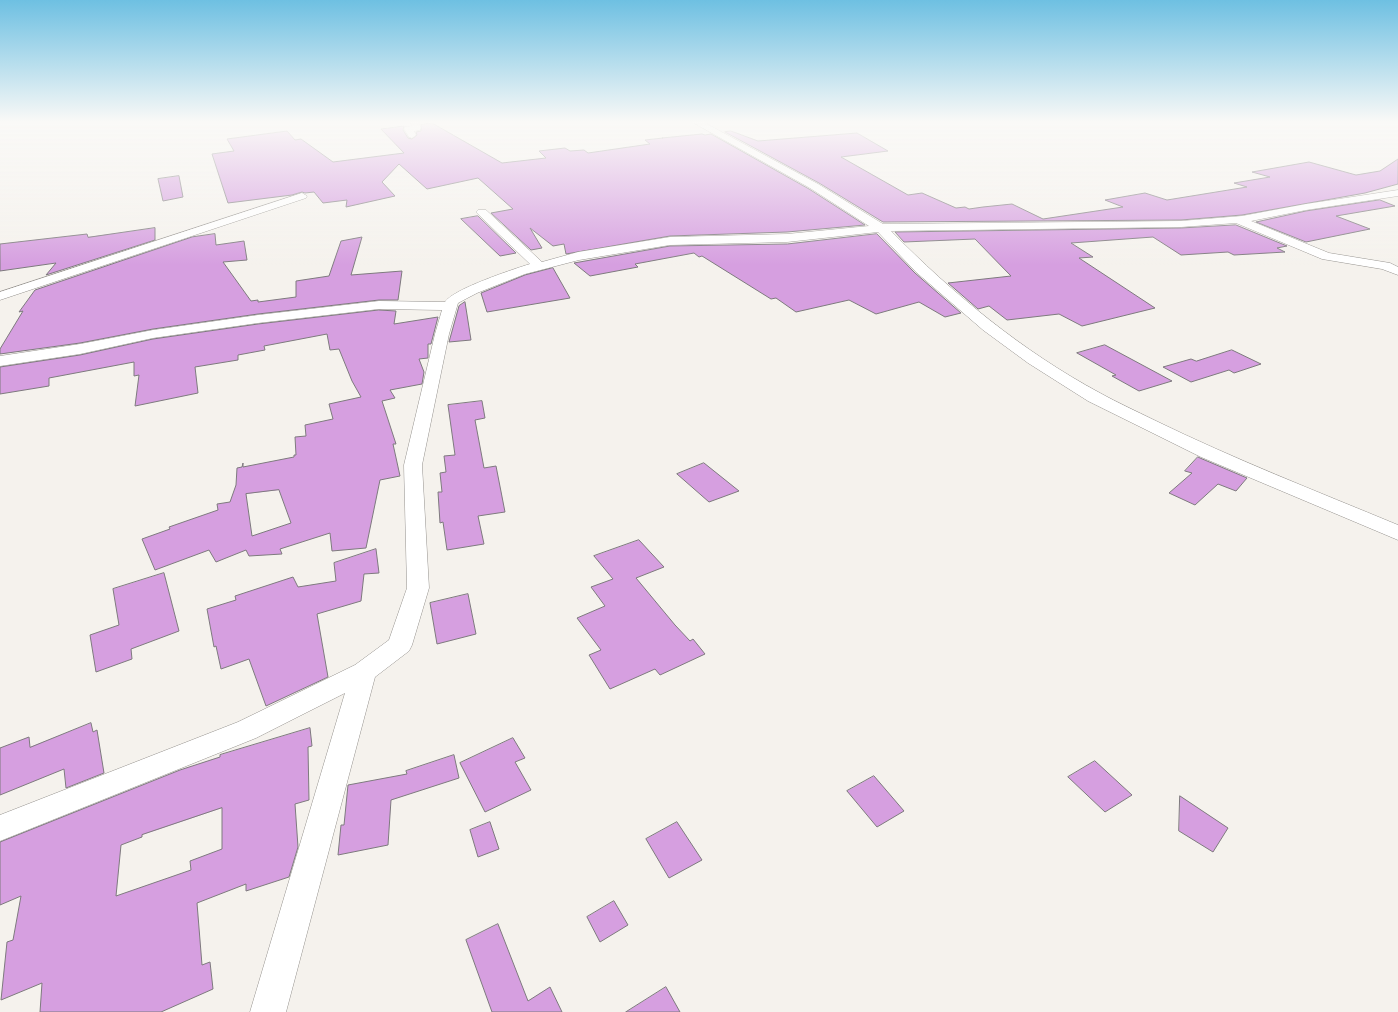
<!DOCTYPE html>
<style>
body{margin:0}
canvas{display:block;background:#f5f2ed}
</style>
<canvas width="1398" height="1012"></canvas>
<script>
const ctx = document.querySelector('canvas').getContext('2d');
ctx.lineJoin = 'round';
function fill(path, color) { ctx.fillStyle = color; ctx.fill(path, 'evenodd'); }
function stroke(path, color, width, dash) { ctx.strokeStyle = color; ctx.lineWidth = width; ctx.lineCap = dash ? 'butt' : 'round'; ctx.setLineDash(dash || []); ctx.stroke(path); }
const building = new Path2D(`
 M432,123L502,163L546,158L539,151L565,148L570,151L584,150L588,153L650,144L645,140L663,138H662L702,134L705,135L711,134L809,189L865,225L787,232L670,236L566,254L564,244L553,246L530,228L542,248L531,250L491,213L513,209L478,178L427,189L399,164L382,182L395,196L346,207L347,200L323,203L314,192L305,193L302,192L292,195L228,203L212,154L234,151L227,139L287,131L295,140L301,139L333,162L404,153L381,129L404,126L403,130L408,138L412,139L417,135L416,132L421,131V125Z
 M731,131L758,141L857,133L888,151L841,157L908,195L922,193L956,208L965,207L969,209L983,207L1012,204L1043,219L1123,207L1105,200L1145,193L1167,200L1247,187L1234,183L1270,177L1252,172L1309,162L1356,175L1380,171L1398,159V184L1365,193L1242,215L1181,220L883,222L819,183L725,132Z
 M179,176L183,197L163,201L158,179Z
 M1380,200L1395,206L1336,216L1370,229L1306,242L1256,222L1306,211Z
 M478,216L516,253L500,256L461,219Z
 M1236,225L1287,246L1277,248L1285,252L1234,255L1228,252L1181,255L1153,237L1071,243L1093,257L1079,258L1155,308L1082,326L1059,314L1007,320L989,306L978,309L948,283L1011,276L975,239L904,242L895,232L1181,228Z
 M155,228V240L46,275L56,263L0,271V244L87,234L88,237Z
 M215,234L216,245L244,241L247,260L223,262L251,301L258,300V302L296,297V281L329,276L341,241L362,237L351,275L402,271L398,300H379L258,314L153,329L80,343L0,354V349L23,311L19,312L35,290L192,237Z
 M877,234L915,273L961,313L945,317L919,302L876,314L849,300L796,312L776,298L771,299L702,256L699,257L694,253L635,264L638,267L590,276L574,263L670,246L787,244Z
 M553,268L570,298L487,312L481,293L525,275Z
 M465,302L471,340L449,342L459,306Z
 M379,310L396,311L394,324L438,317L431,344H428V358L419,359L424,372L422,384L390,390L395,398L382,401L396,444H393L400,476L380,480L366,548L332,551L330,533L280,549L282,554L249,556L246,550L216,562L209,550L155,570L142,539L170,529L169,527L218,510L217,504L230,502L236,485L237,468L242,467L243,463V467L294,457V455H296L295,437L306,436L305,425L333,419L329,404L361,397L352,381L339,349L330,350L327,334L264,346L265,350L238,355V360L195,367L198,393L135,406L139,375L134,376V362L49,378V386L0,394V367L80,355L153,339L258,324ZM279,490L291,523L252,536L246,494Z
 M1105,345L1172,381L1139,391L1112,376L1116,375L1077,353Z
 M1232,350L1261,364L1234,373L1229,370L1191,382L1163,367L1191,359L1196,361Z
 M482,401L485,418L475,420L484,468L496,466L505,512L478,516L484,544L447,550L443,522L440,523L438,492H442L440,473L446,472L444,456L455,455L448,405Z
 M1198,457L1200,458L1247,478L1236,491L1218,484L1195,505L1169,493L1192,473L1185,471Z
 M704,463L739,491L709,502L677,474Z
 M639,540L664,567L636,578L675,625L690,641L693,639L705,654L660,675L655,669L610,689L589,655L601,650L577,618L605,606L591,587L613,579L594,556Z
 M376,549L379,573L364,574L361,601L317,614L328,677L266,706L249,659L221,669L216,646L214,647L207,609L236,600L235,596L293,577L298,587L336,581L334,563Z
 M164,573L179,631L131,649L132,659L96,672L90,635L119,625L113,589Z
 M468,594L476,634L437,644L430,603Z
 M91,723L93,732L97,730L104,773L66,788L64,769L0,795V748L29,737L30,747Z
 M310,728L312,746L308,747L309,800L295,804L298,847L289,877L246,891V884L197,903L202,965L210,962L213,989L161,1012H40L42,983L1,1000L7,942L13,940L21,896L0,905V842L180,770L220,757V755ZM222,808V849L190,861L191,870L116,896L121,845L142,837V835Z
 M513,738L525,758L515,762L531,790L485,812L460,763Z
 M454,755L459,778L391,800L388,845L338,855L341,825H344L348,785L407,774L406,771Z
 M1095,761L1132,795L1105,812L1068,777Z
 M874,776L904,811L877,827L847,791Z
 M1180,796L1228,828L1213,852L1179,831Z
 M490,822L499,849L478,857L470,830Z
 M677,822L702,860L669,878L646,839Z
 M614,901L628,925L600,942L587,917Z
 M498,924L528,1001L550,987L562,1012H492L466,940Z
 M666,987L680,1012H626Z`);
fill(building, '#d69fe0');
stroke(building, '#7e7a7e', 1);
const street = new Path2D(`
 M411,123H419L421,128L420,130L414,131L416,135L412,138L409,137L404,129L405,127L412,126Z
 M694,123H705L818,184L883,224L1181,221L1242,216L1306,204L1398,190V196L1306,210L1251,221L1329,253L1390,263L1398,267V275L1382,269L1322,259L1236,223L1181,227L891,231C953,294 1022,351 1100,393C1118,403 1136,411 1154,420C1234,459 1316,491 1398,525V540L1201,457L1088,401L1028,363L983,330L916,272L878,232L787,242L670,245L579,260L525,274L477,293L458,303L449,334L422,465L429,588L412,645L409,651L375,677L286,1012H250L345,693L256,738L0,841V815L238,722L355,665L389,640L407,588L404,465L435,334L442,310L379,309L258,323L153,338L80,354L0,366V356L80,344L153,330L258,315L379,301L445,302C453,289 514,269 530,264L478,214L476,212L478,210H486L542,262L578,252L670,237L787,234L869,226L810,188Z
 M302,193L307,196L306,198L0,300V292Z`);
stroke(street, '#95928e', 1);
fill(street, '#fff');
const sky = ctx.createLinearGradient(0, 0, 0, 265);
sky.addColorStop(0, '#6ec0e2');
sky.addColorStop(0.46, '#faf9f7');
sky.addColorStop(1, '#faf9f700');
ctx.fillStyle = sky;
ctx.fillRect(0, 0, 1398, 265);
</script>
